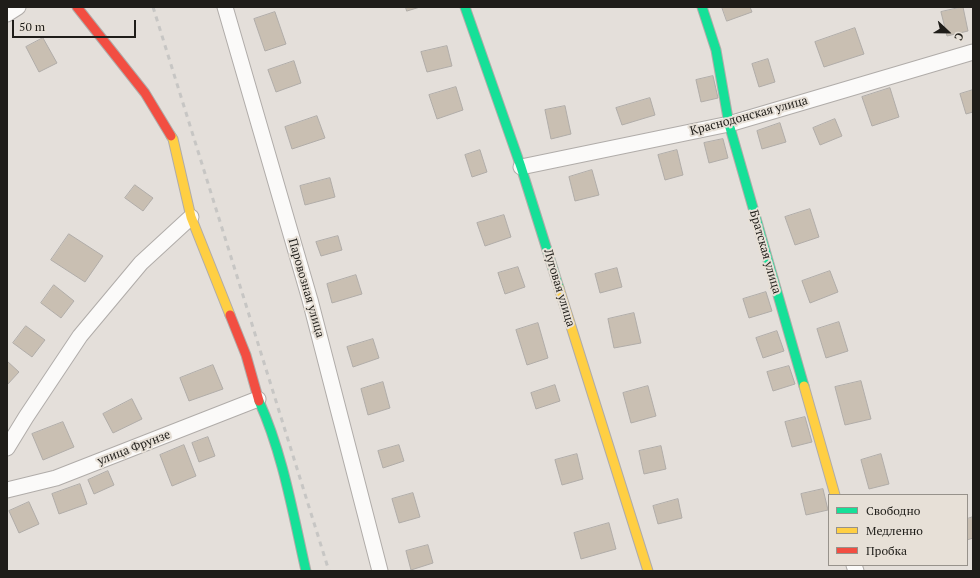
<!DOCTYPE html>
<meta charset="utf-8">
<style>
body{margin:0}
#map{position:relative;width:980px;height:578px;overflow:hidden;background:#e4dfda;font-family:"PT Serif",serif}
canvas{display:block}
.frame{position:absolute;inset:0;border:8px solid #1f1d19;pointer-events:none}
.legend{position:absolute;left:828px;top:494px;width:140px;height:72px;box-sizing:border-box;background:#e7e0d7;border:1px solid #97928b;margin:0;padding:5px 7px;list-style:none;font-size:12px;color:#1f1d19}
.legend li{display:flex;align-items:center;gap:8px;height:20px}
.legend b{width:20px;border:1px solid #97928b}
.north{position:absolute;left:928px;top:12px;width:40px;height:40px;-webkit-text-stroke:3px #e7e0d7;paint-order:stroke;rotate:112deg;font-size:11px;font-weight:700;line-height:16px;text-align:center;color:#1f1d19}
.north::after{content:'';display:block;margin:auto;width:14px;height:18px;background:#1f1d19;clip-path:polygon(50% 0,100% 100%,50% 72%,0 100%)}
.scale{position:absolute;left:12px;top:20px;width:124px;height:18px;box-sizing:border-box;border:2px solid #1f1d19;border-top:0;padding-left:5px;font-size:12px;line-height:14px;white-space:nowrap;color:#1f1d19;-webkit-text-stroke:3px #e7e0d7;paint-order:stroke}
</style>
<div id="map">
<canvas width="980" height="578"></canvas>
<div class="frame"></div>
<ul class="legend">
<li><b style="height:5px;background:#16e098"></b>Свободно</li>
<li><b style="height:5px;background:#ffcf43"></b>Медленно</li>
<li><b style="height:5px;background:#f24e42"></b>Пробка</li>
</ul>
<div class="north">С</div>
<div class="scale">50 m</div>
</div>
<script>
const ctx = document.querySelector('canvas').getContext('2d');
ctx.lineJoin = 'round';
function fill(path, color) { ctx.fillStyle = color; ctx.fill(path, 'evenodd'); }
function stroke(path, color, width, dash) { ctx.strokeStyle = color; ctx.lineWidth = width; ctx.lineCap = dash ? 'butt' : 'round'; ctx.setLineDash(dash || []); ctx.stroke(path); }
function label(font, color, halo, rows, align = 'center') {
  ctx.font = font + ' "PT Serif",serif'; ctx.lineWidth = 4; ctx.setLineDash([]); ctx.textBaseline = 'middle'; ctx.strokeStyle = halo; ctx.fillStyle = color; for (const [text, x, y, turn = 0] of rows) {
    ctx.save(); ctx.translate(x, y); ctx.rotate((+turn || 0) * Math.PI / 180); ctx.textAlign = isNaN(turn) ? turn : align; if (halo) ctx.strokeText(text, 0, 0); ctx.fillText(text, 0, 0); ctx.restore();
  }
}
const building = new Path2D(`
 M406,7H420L407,11Z
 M722,7H750L752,12L727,21Z
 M963,7L968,31L947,36L941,12Z
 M275,12L286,44L265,51L254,19Z
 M855,28L864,54L824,67L815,42Z
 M43,38L57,63L39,72L26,47Z
 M447,46L452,66L427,72L421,52Z
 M768,59L775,82L759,87L752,64Z
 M294,61L301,83L276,92L268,70Z
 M713,76L718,98L701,102L696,80Z
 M456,87L463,110L437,119L429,95Z
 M890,88L899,117L872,126L862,97Z
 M973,90V112L966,114L960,94Z
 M650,98L655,115L622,125L616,108Z
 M565,106L571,134L551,139L545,110Z
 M317,116L325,138L292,149L285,127Z
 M835,119L842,136L820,145L813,128Z
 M780,123L786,142L762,149L757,131Z
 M723,139L728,158L709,163L704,143Z
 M480,150L487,172L472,177L465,155Z
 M677,150L683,175L665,180L658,155Z
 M592,170L599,195L575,201L569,177Z
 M330,178L335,197L305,205L300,186Z
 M135,185L153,198L143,211L125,198Z
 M810,209L819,237L795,245L785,217Z
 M504,215L511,237L485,246L477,223Z
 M69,234L103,256L85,282L51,260Z
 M338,236L342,250L321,256L316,242Z
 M518,267L525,287L505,294L498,273Z
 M617,268L622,287L600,293L595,274Z
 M830,271L838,292L810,303L802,281Z
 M356,275L362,294L332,303L327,284Z
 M54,285L74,301L61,318L41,303Z
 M766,292L772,311L749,318L743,299Z
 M634,313L641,343L614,348L608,319Z
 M839,322L848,351L826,358L817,329Z
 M538,323L548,358L527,365L516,330Z
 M26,326L45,340L32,357L13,343Z
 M777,331L784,351L763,358L756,338Z
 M373,339L379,358L353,367L347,347Z
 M7,361L19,372L7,385Z
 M213,365L223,389L189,401L180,378Z
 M789,366L795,384L773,391L767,372Z
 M861,381L871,419L845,425L835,387Z
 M383,382L390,408L368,415L361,389Z
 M555,385L560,401L536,409L531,393Z
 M648,386L656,416L631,423L623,393Z
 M132,399L142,419L113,433L103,414Z
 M805,417L812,442L792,447L785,422Z
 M63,422L74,447L43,460L32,434Z
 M208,437L215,456L199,462L192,443Z
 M184,445L196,476L172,486L160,455Z
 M399,445L404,461L383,468L378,451Z
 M661,446L666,469L644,474L639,451Z
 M577,454L583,479L562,485L555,460Z
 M881,454L889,484L869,489L861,460Z
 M108,471L114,485L94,494L88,480Z
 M80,484L87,504L59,514L52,494Z
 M823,489L828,510L806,515L801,494Z
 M413,493L420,517L399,523L392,499Z
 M678,499L682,518L658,524L653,506Z
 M29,502L39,524L19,533L9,511Z
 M973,517V538L967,540V519Z
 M609,523L616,549L581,559L574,533Z
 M428,545L433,563L411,570L406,551Z`);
fill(building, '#c9bfb2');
stroke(building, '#b0aca8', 1);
const street = new Path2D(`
 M225,7L310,300L380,571
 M7,14L18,7
 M521,167L729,124L973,52
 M7,448L26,417L80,336L141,263L191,217
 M7,490L56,478L258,399
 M854,565L856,571`);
const fast = new Path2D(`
 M465,7L521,167L559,288
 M702,7L716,50L729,124L804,386
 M259,401C283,454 293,514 306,571`);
const slow = new Path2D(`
 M171,136L173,139L191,217L230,315
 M559,288L648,571
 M804,386L835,495`);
const jam = new Path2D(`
 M77,7L145,93L171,136
 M230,315L246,355L259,401`);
stroke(street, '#b0aca9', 17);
stroke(fast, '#b0aca9', 11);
stroke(slow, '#b0aca9', 11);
stroke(jam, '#b0aca9', 11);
stroke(street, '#fbfaf9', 15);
stroke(fast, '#16e098', 9);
stroke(slow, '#ffcf43', 9);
stroke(jam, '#f24e42', 9);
stroke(new Path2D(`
 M153,7L329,571`), '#c7c6c4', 3, [5, 5]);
label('12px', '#1f1d19', '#e7e0d7', [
 ["Краснодонская улица",749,116,-15],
 ["Братская улица",765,252,74],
 ["Паровозная улица",306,288,74],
 ["Луговая улица",559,288,73],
 ["улица Фрунзе",134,448,-21]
]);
</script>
